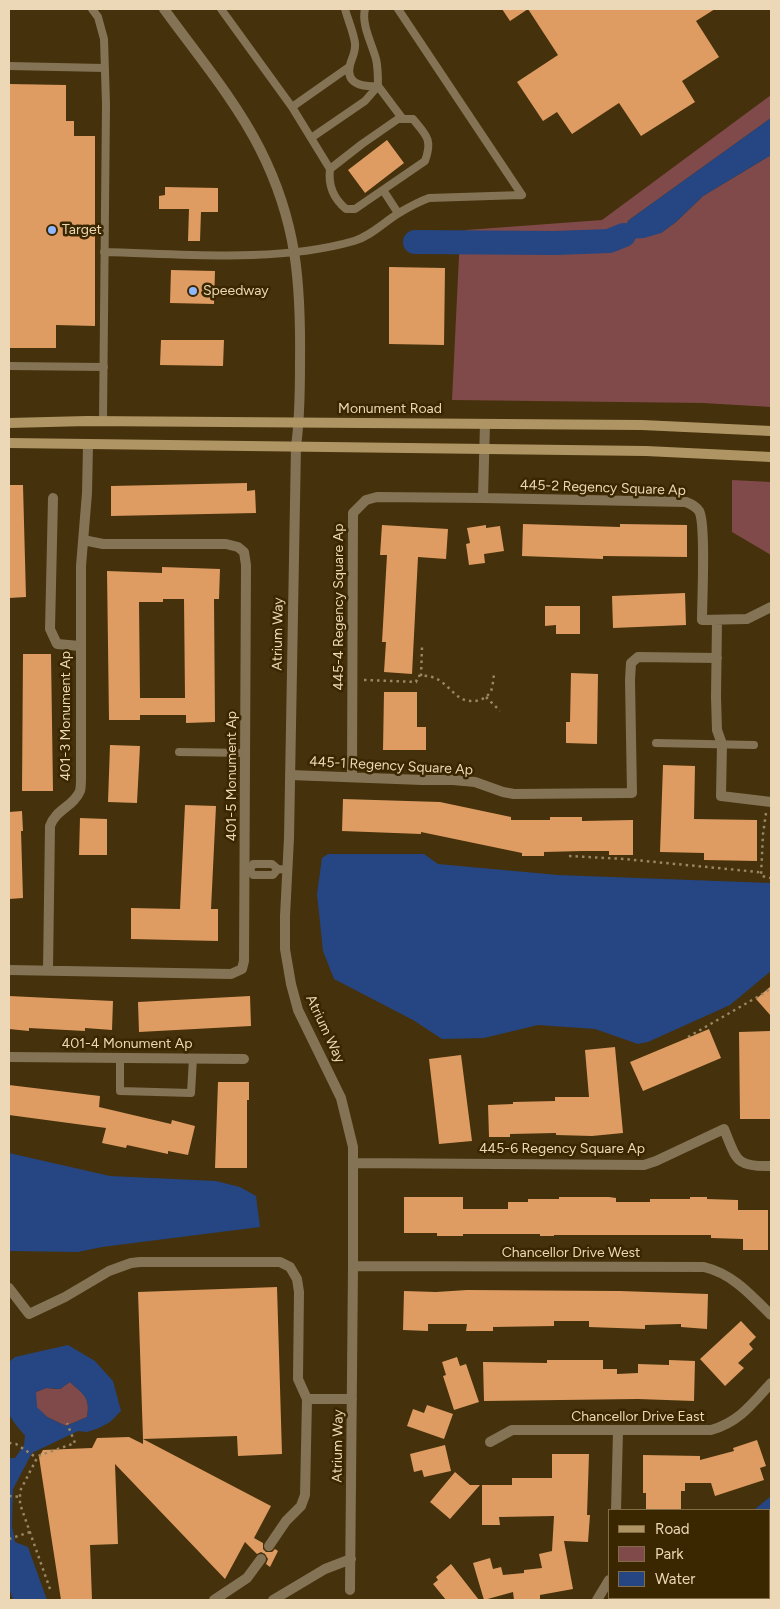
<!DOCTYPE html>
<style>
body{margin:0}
#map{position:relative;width:780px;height:1609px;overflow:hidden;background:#45310b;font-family:Figtree,sans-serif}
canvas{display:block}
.frame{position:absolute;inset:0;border:10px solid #ecd8b6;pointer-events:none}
.legend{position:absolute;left:608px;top:1509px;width:162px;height:90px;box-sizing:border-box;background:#3a2700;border:1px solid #816e49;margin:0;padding:6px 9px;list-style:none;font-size:15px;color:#ecd8b6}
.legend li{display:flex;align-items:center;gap:10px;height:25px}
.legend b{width:25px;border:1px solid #816e49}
</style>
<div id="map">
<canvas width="780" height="1609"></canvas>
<div class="frame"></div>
<ul class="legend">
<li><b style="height:6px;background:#b09564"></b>Road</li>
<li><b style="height:14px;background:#7f4a49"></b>Park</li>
<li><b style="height:14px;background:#254682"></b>Water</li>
</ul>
</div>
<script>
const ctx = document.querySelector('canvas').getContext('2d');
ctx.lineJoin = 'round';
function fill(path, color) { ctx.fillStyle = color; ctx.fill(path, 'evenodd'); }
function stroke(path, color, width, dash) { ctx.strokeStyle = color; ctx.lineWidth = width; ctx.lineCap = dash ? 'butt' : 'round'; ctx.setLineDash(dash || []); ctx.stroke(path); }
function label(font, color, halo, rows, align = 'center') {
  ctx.font = font + ' Figtree,sans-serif'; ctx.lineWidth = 5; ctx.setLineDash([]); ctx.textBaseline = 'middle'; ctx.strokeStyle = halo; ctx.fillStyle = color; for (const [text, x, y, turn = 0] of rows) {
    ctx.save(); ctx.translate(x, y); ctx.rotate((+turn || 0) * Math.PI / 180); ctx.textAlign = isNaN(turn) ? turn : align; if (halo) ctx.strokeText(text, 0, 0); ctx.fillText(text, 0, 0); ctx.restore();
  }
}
fill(new Path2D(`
 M771,95V118L629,220L622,232L661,233L676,222L703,196L771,155V407L703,403L452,400L460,235L466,230L602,220Z
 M732,480L771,482V555L732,532Z
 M70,1382C83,1394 91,1397 87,1417L66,1426L47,1417L36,1407V1392L46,1388L60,1389Z`), '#7f4a49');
fill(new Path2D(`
 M771,118V155L703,196L676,222L661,233L644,238L625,239L622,232L629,220Z
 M328,854H424L438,864L558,875L771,883V971L730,1005L648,1042L638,1044L595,1029L538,1025L484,1038L442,1039L413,1020L334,979L323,951L317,894L322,858Z
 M9,1153L110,1176L216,1181L240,1187L256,1196L260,1227L102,1247L78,1252L9,1251Z
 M68,1345L95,1361L113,1381L121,1411L110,1422L99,1428L87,1432L78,1431L32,1453L13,1489L12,1526L15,1542L28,1547L47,1600H13L9,1588V1458H15L24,1445L25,1435C22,1433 11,1419 9,1414C7,1407 9,1372 9,1362L15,1357ZM70,1382C83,1394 91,1398 87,1417L66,1426L47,1417L37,1407L36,1392L46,1388L60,1389Z
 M771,1496V1583L769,1585V1510H754Z`), '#254682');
stroke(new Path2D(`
 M415,242L555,243L609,241L624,235`), '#254682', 24);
fill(new Path2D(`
 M502,9H715L696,21L719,57L682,81L695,102L641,136L619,103L572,134L557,112L543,121L517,82L558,55L528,9L510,21Z
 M9,84L66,85V121H74V136H95V326L56,325V348H9Z
 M387,140L404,163L365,193L348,170Z
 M165,187L218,188V212H201L200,241H188L189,209H159V196L165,195Z
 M389,267L445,268L444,345L389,344Z
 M171,270L215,271L214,304L170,303Z
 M161,340H224L223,366L160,365Z
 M247,483V491L255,490L256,513L111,516V486Z
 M9,485H23L26,597L9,598Z
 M523,524L620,527V524L687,525V557L603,556V559L522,556Z
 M382,525L448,529L446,559L418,557L412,674L384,672L386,642H382L387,555H380Z
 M486,525V528L500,526L504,551L484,554L485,563L469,565L466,544L470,543L467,528Z
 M162,567L220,569L219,599H214L215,722L186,723V715H140V720H109L107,571L162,573ZM163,599H184L185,698H140L139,602H163Z
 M685,593L686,625L613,628L612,596Z
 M545,606H580V634H556V625L545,626Z
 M23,654H51L53,791H22Z
 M571,673L598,674L597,744L566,743V722H570Z
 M384,692H417V727H426V750H383Z
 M110,745L140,746L137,803L108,802Z
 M663,765L695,766L694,819L757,820V861L704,860V853L660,852Z
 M343,799L440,802L511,817V820H550V817H582V821L633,820V855H609V851H583L544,852V856H522V853L421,832V834L342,831Z
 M185,805L216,806L211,909H218V941L131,939V908L180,909Z
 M22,811L23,831H21L23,898L9,899V812Z
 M80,818L107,819V855H79Z
 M771,986V1016L756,999Z
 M9,996L113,1001L112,1030L85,1028V1031L29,1028V1031L9,1029Z
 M250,996L251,1026L139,1032L138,1002Z
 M709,1029L721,1058L643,1091L630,1062Z
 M770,1031L771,1119H740L739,1032Z
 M615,1047L623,1133L592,1136L556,1135V1133L510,1134V1137H489L488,1105L513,1104V1102L555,1101V1097H589L585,1050Z
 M461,1055L472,1141L439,1144L429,1059Z
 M218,1082H249V1100H247V1168H215Z
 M9,1085L100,1096L99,1107L171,1124L172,1120L195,1126L188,1155L168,1151V1154L127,1145L126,1148L102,1143L106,1128L9,1115Z
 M404,1197H463V1209H508V1202H528V1199H559V1197H609L616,1198V1202H650V1199H690V1197H707V1199L738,1200V1210H768V1250H743V1239L711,1238V1235H554V1236H540V1234H463V1236H437V1233H404Z
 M277,1287L282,1454L238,1456L237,1436L143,1439L138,1292Z
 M467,1290L620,1291L708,1294L707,1329L681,1327V1324L645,1325V1329L589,1327V1321H554V1326L493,1327V1331H466L467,1324H428V1331L403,1330L404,1291L436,1292Z
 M741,1321L756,1337L749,1344L753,1349L738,1363L744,1368L725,1386L700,1359Z
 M457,1357L460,1366L466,1364L479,1402L454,1410L443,1376L446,1375L442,1362Z
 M547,1360H603V1369H617V1374L638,1373V1364L669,1365V1360L695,1361L694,1401L638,1399L484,1401L483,1362L547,1363Z
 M427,1405L453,1414L444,1439L407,1426L413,1409L424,1413Z
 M129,1437L143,1444V1439L271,1506L254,1538L263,1543V1549L266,1552H272L275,1549L278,1551L270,1567L266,1564L268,1559L265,1554L261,1552L257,1554L245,1542L225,1579L115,1464L118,1544L90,1545L92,1600H61L39,1457L43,1450L92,1448L97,1438Z
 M757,1440L766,1466L760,1468L764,1480L715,1496L711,1483H685V1491H681V1510H646V1493H643V1455L700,1456V1460L734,1451L733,1448Z
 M445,1445L451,1471L424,1477L422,1470L414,1472L410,1454Z
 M552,1454H589L587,1515H590L588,1542L564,1541L573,1589L540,1595V1600H514L513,1592L484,1600L473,1563L490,1558L493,1569L501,1567L503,1575L524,1573V1570L542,1568L539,1554L552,1551L554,1516L499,1517L500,1525H482V1485H512V1478H552Z
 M455,1472L470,1485H480L450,1519L430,1502Z
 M451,1564L479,1600H446L433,1584L438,1580L436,1577Z`), '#de9c63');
stroke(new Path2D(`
 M421,676L422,647
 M364,680L416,682L418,676C424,675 431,676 437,679C445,683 452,692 459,697C469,704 485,702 491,691C493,686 493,680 494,675
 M486,697L500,711
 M766,813L763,834L761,876L771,878
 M569,856L624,859L758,872L761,876
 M688,1037L766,992L771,987
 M9,1443L16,1444L37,1458
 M9,1496L20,1497
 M9,1539L30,1532
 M50,1589L20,1504V1491L38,1456L75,1443L67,1423`), '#9a8662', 2.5, [2.5, 4]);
stroke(new Path2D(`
 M92,9L98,17L104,39L106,104L103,421
 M221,9L292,107L330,169C328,185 334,199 346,209H355L425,161C433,139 426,135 413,119H398L362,144L330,169
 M345,9C348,20 353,31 355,43C356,52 352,57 350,65C345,85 364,87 378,86L402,118
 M398,9L522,195
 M9,66L104,68
 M292,107L349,67
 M311,138L365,101L378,86C378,77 378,67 376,59C372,44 361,24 365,9
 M383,190L398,213
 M104,252C184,254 277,263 354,241C371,236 384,222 399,213C409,207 418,202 429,198L522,195
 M9,366L104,367
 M656,743L754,745
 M179,752L246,753
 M245,870H250L253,864H272L278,869L288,870
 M250,870L253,875H273L278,869
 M120,1058V1091L191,1093L193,1058`), '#847355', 8);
stroke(new Path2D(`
 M296,446L289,838L285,916V949L291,984L298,1010L341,1098L353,1147V1266L350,1590
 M53,498L50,629L57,644L80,646
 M483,498L485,424
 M717,620L716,697L717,730L722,744L721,796L771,802
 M290,775L422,780H453L475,782L503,792L514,794L632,793L630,680L631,663L638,657L717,658
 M352,776L353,513L366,500L377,497L483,498L686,502C691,504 696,506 699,511C706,522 702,602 702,620L747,619L771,607
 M9,970L231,974L242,969L244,961L246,565L244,552L238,547L226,544H103L83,540
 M48,970L50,826C55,810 74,806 80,791C81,787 81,782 81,778V566L87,493L88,445
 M9,1057L244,1059
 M354,1163L644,1165L656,1161L724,1129C737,1160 735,1167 771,1166
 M353,1266L704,1267C733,1274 751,1295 771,1315
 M9,1288L29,1314L65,1297L109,1271L131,1263L140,1262H280L290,1267L297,1279L299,1292L298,1379L307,1399L305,1495L301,1506L286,1521L269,1546
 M307,1399H352
 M490,1442L512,1430H711C739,1422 752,1404 771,1383
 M616,1510L618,1431
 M214,1600L247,1578L261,1559
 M273,1600L325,1569L351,1559
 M597,1600L609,1580`), '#847355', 10);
stroke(new Path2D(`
 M164,9C196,53 236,101 260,149C297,222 301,283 300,363C300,391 300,418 296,446`), '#847355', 10);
stroke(new Path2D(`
 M9,423L87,421L642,425L771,431
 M9,443L646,451L771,457`), '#b09564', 10);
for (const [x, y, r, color] of [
 [52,230,5,"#90b8fd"],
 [193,291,5,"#90b8fd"]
]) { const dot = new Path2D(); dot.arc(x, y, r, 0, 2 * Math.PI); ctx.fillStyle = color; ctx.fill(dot); stroke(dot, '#3a2700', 2); }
label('14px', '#ecd8b6', '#3a2700', [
 ["Target",62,230],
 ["Speedway",203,291]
], 'left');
label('14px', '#ecd8b6', '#3a2700', [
 ["Monument Road",390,409],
 ["445-2 Regency Square Ap",603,488,2],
 ["445-4 Regency Square Ap",339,607,-90],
 ["Atrium Way",278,634,-89],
 ["401-3 Monument Ap",66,716,-90],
 ["445-1 Regency Square Ap",391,766,3],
 ["401-5 Monument Ap",232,776,-90],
 ["Atrium Way",325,1029,65],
 ["401-4 Monument Ap",127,1044],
 ["445-6 Regency Square Ap",562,1149],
 ["Chancellor Drive West",571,1253],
 ["Chancellor Drive East",638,1417],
 ["Atrium Way",338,1446,-89]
]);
</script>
